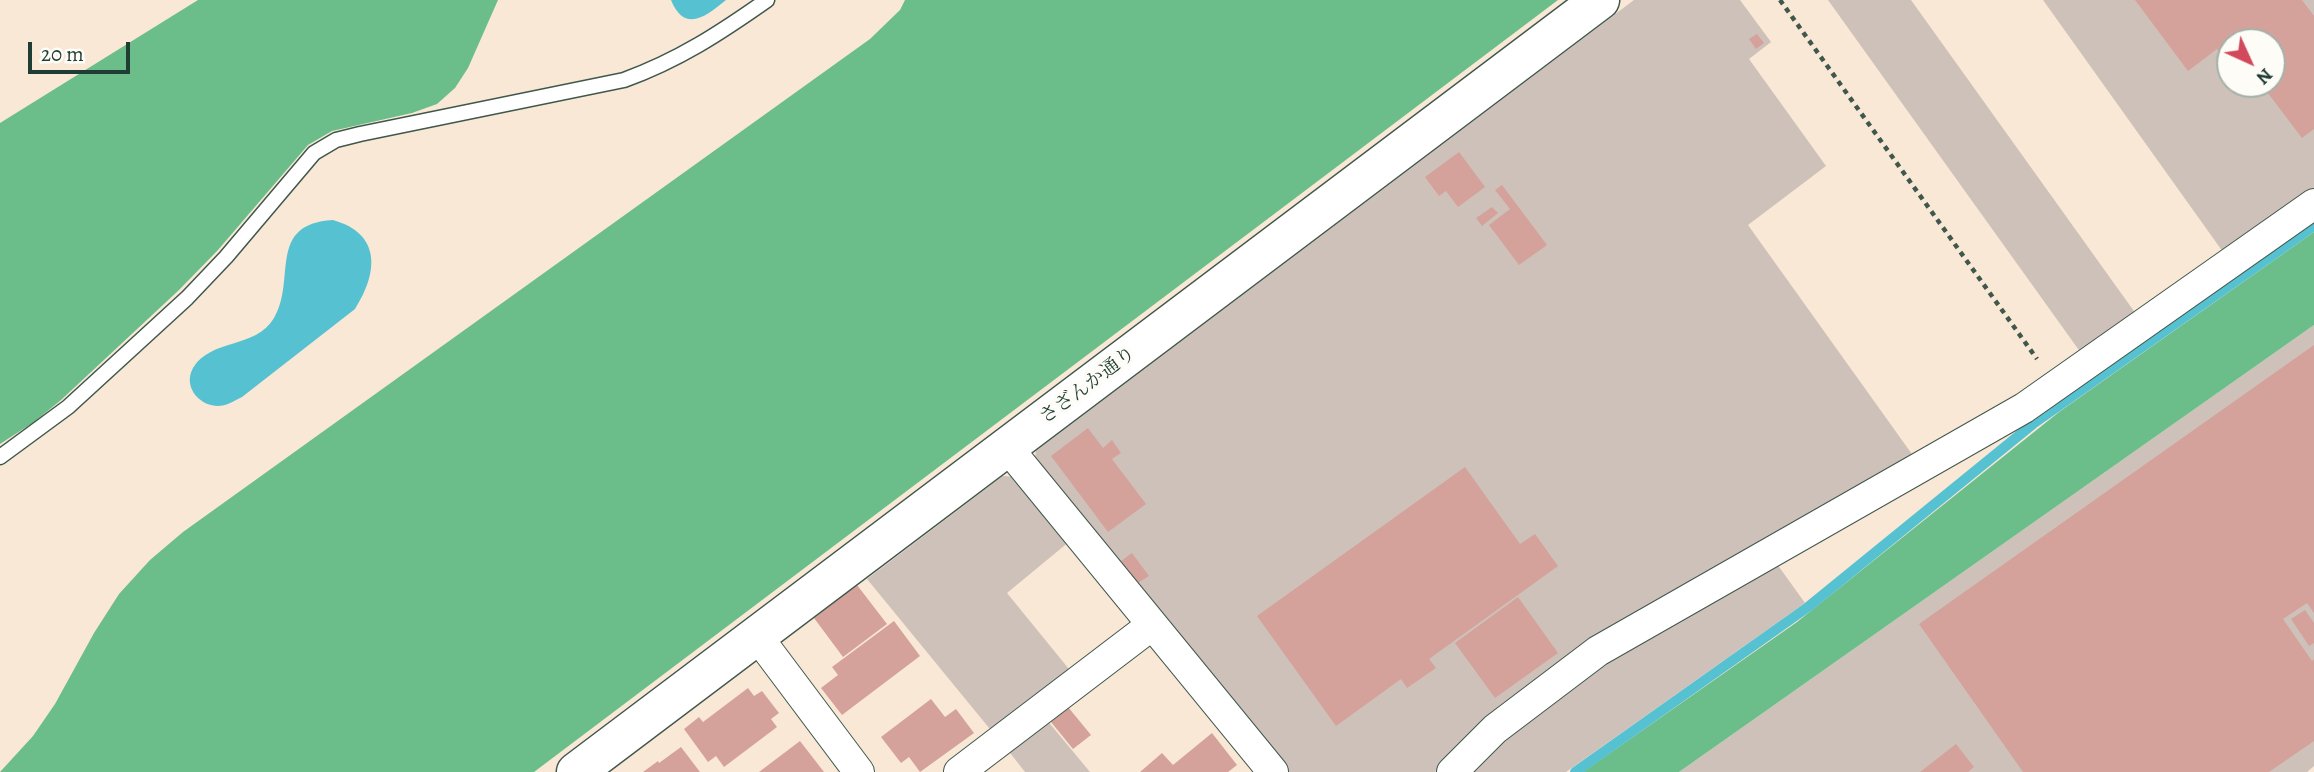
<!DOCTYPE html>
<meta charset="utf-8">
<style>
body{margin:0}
#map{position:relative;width:2314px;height:772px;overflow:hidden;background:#f8e8d5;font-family:Alegreya,serif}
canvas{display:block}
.north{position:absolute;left:2216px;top:28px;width:70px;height:70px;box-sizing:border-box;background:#fdfcf7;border:2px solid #a4b0a9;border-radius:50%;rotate:135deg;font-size:19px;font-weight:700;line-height:28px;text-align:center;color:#1f3d34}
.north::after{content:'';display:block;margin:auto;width:24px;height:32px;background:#d1495b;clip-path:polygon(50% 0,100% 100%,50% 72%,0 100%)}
.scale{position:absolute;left:28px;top:42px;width:102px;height:32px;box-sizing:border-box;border:4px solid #1f3d34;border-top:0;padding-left:9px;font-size:21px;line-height:24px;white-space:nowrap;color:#1f3d34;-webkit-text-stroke:5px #fdfcf7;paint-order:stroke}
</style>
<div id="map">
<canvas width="2314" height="772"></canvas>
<div class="north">N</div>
<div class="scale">20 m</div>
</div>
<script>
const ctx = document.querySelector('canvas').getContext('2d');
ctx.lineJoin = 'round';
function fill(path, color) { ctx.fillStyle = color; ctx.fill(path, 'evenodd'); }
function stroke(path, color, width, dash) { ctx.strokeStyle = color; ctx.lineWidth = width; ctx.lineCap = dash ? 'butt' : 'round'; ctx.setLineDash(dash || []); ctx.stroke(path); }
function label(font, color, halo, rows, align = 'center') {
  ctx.font = font + ' Alegreya,"Noto Serif JP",serif'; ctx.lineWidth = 7; ctx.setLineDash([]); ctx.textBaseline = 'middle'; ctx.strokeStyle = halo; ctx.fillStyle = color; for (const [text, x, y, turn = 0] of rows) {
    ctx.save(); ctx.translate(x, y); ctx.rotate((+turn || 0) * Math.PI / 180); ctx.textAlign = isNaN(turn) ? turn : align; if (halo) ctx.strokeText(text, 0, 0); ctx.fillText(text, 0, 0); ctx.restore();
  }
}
fill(new Path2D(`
 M1634,0H1740L1771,42L1749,59L1826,166L1748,225L1914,457L1487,719L1435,772H1286L1034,465L1036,451Z
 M1828,0H1911L2136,314L2081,353Z
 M2043,0H2314V188L2223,252ZM2230,42H2272V84H2230Z
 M2314,325V766L2307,772H1679Z
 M1003,476L1018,477L1070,541L1007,593L1073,674L994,734L867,579Z
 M1777,564L1805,603L1566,772H1471L1503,739L1605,661Z
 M1046,719L1090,772H1025L1007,749Z`), '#cec1b9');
fill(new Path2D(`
 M198,0H498L468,68L455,88L437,104L412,113L332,131L308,145L218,250L179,290L61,400L34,422L0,444V123Z
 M905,0H1558L534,772H0L33,736L55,704L94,633L119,594L150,560L183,532L870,39L900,10Z
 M2314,232V325L1679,772H1583L1797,622L2059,412Z`), '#6bbe8a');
fill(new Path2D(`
 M671,0H726C706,16 685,34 671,0Z
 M333,220C382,234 378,273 355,309L242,397C234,401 227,406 217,406C198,405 183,386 193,368C211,338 256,349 274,318C297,280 266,224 333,220Z`), '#56c1d1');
stroke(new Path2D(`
 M1575,772L1808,607L2033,424L2314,226`), '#56c1d1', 10);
fill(new Path2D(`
 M2135,0H2302L2314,16V129L2302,138L2261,84H2272V42H2230V65L2217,49L2188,71Z
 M1757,34L1764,43L1756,49L1749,39Z
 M1459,152L1485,187L1458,207L1446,191L1439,196L1425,177Z
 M1502,185L1547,245L1519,265L1489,225L1510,209L1495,190Z
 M1492,207L1498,213L1482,226L1476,218Z
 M2314,345V613L2307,603L2283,619L2312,661L2314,659V741L2269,772H2023L1919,624Z
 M1088,428L1103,448L1112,440L1121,453L1112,459L1146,504L1108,532L1051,456Z
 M1465,467L1520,544L1535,534L1558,566L1429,659L1436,668L1407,688L1401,679L1336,726L1257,616Z
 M1132,553L1149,576L1138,583L1121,561Z
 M857,585L887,624L843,657L814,618Z
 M1518,597L1558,653L1495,698L1455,643Z
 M2305,610L2314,623V643L2309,646L2291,619Z
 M894,621L920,656L842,715L821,688L838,675L832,667Z
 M748,688L754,696L762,691L779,713L771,719L777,727L724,767L716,756L708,762L684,729L699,717L703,722Z
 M931,699L945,717L956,709L974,733L920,772L909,757L901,763L881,737Z
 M1068,707L1091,735L1073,749L1051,722Z
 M1212,733L1237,765L1228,772H1140L1162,753L1173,765Z
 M800,741L824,772H759Z
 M1956,744L1974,767L1968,772H1920Z
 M681,747L700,772H643L658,761L659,763Z`), '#d5a29b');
const lane = new Path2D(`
 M0,457L68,407L187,298L226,257L314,153L336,140L360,134L624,80C679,60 720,33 767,0`);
const street = new Path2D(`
 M1007,447L1273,772
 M757,636L859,772
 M959,772L1152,625
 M1452,772L1495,729L1598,651L2024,408L2314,204`);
const secondary = new Path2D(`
 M576,772L1600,0`);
stroke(lane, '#40574c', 17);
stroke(street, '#40574c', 32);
stroke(secondary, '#40574c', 41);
stroke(new Path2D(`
 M1780,0L2037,359`), '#40574c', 4.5, [5, 5]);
stroke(lane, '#fff', 14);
stroke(street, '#fff', 30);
stroke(secondary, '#fff', 38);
label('19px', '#1f3d34', '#fdfcf7', [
 ["さざんか通り",1088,386,-37]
]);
</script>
